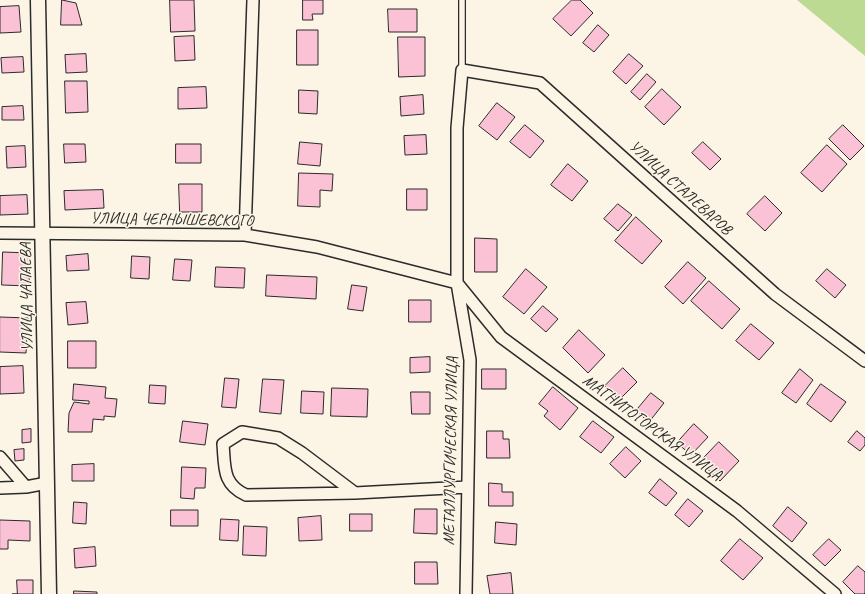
<!DOCTYPE html>
<meta charset="utf-8">
<style>
body{margin:0}
canvas{display:block;background:#fcf5e5}
</style>
<canvas width="865" height="594"></canvas>
<script>
const ctx = document.querySelector('canvas').getContext('2d');
ctx.lineJoin = 'round';
function fill(path, color) { ctx.fillStyle = color; ctx.fill(path, 'evenodd'); }
function stroke(path, color, width, dash) { ctx.strokeStyle = color; ctx.lineWidth = width; ctx.lineCap = dash ? 'butt' : 'round'; ctx.setLineDash(dash || []); ctx.stroke(path); }
function label(font, color, halo, rows, align = 'center') {
  ctx.font = font + ' Caveat,sans-serif'; ctx.lineWidth = 3; ctx.setLineDash([]); ctx.textBaseline = 'middle'; ctx.strokeStyle = halo; ctx.fillStyle = color; for (const [text, x, y, turn = 0] of rows) {
    ctx.save(); ctx.translate(x, y); ctx.rotate((+turn || 0) * Math.PI / 180); ctx.textAlign = isNaN(turn) ? turn : align; if (halo) ctx.strokeText(text, 0, 0); ctx.fillText(text, 0, 0); ctx.restore();
  }
}
fill(new Path2D(`
 M797,0H865V56Z`), '#bdda92');
const building = new Path2D(`
 M62,0L76,3L82,25H61Z
 M170,0H194L195,31L171,32Z
 M303,0H323V14H312L313,20H303Z
 M572,0H580L593,13L571,36L553,19Z
 M19,6L21,32L0,33V7Z
 M388,9H417V32H389Z
 M598,25L609,35L594,52L583,43Z
 M297,30H318V65H297Z
 M194,36L195,60L175,61L174,37Z
 M398,37H425V76L399,77Z
 M86,54L87,72L66,73L65,55Z
 M629,54L643,66L626,84L613,72Z
 M23,57L24,72L2,73L1,58Z
 M647,74L656,82L640,100L631,92Z
 M65,81H87L88,112L66,113Z
 M206,87L207,108L178,109V88Z
 M662,89L681,107L664,125L645,107Z
 M299,90L318,91L317,114L299,113Z
 M423,95L424,114L401,116L400,97Z
 M497,103L515,117L497,140L479,126Z
 M23,106L24,120H2V107Z
 M525,125L544,141L530,158L510,142Z
 M843,125L864,146L850,160L829,139Z
 M426,135L427,154L405,155L404,136Z
 M300,142L322,144L320,166L298,164Z
 M703,142L721,159L710,170L692,153Z
 M64,144H85L86,162L65,163Z
 M176,144H201V163H176Z
 M827,145L847,164L822,192L801,173Z
 M25,146L26,167L7,168L6,147Z
 M568,164L588,181L572,201L551,185Z
 M299,173L333,174L332,191L320,190V207L298,206Z
 M179,184H202V212H180Z
 M407,189H427V210H407Z
 M103,190L104,208L65,210L64,191Z
 M27,195L28,214L0,215V196Z
 M765,196L782,213L765,231L747,214Z
 M618,204L632,215L618,231L604,219Z
 M636,217L662,241L642,264L615,241Z
 M475,238L497,239V272H475Z
 M3,252L30,253L29,286L2,285Z
 M88,254L89,270L67,271L66,256Z
 M132,256L150,257L149,279L131,278Z
 M175,259L192,260L190,281L173,280Z
 M688,262L706,278L683,304L665,287Z
 M216,267L245,268L244,288L215,287Z
 M526,269L547,287L524,314L503,297Z
 M827,269L846,285L835,298L816,281Z
 M267,275L317,277L316,299L266,296Z
 M709,281L740,309L722,329L691,301Z
 M352,285L367,287L363,311L348,309Z
 M409,300H431V322H409Z
 M86,302L88,323L68,325L66,303Z
 M543,306L558,319L546,332L531,319Z
 M0,317L28,318L26,353L0,352Z
 M751,324L774,343L759,360L736,341Z
 M579,330L605,355L588,373L563,348Z
 M68,341H96V368H68Z
 M430,357V372L410,373V358Z
 M23,366L24,393L0,394V367Z
 M623,368L637,382L619,400L605,386Z
 M482,369H506V389H482Z
 M800,369L813,380L796,403L782,393Z
 M225,378L239,379L236,408L222,407Z
 M263,379L284,380L281,414L260,412Z
 M74,384L106,387L105,398L117,399L115,417L104,416V420L93,419L92,432H68L69,413L74,402L89,404V401L73,400Z
 M821,384L846,402L831,422L807,404Z
 M150,385L166,386L165,404L149,403Z
 M553,387L578,408L560,430L544,416L548,411L539,404Z
 M332,388L368,389L367,417L331,416Z
 M302,391L324,392L323,414L301,413Z
 M411,392H430V414H412Z
 M651,393L664,403L649,422L636,411Z
 M183,421L208,424L205,445L180,442Z
 M593,421L614,437L601,453L580,437Z
 M694,424L708,437L691,455L677,443Z
 M31,429V442L22,443V430Z
 M487,431H503V439H509L510,458H487Z
 M857,431L865,438V445L860,451L848,442Z
 M719,442L739,461L720,481L700,462Z
 M626,447L641,461L625,478L610,464Z
 M24,449V460L15,461L14,450Z
 M94,464V481H72V465Z
 M182,467L206,468L205,488H195L194,499L181,498Z
 M660,479L677,493L666,506L649,493Z
 M489,483L502,484V492H513V506H489Z
 M688,499L703,511L689,527L675,515Z
 M74,502L87,503L86,524L73,523Z
 M788,507L807,523L792,542L773,526Z
 M415,509H437V534L414,533Z
 M171,510H198V526H171Z
 M350,514H372V531H350Z
 M321,516L322,540L299,541L298,518Z
 M221,519L239,520L238,541L220,540Z
 M0,520L30,521V541L8,540V549H0Z
 M496,522L517,524L516,545L495,543Z
 M244,526L267,527L266,556L243,555Z
 M740,539L763,558L743,580L721,561Z
 M829,539L841,550L825,566L813,555Z
 M95,547L96,566L75,568L74,549Z
 M415,562H437L438,584H415Z
 M858,566L865,572V593L864,594H855L843,582Z
 M511,573L513,594H490L487,576Z
 M17,580H33V594H12H17Z
 M74,591L97,592V594H74Z`);
fill(building, '#fbc2d5');
stroke(building, '#2b2b2b', 1);
const service = new Path2D(`
 M462,70V0`);
const minor = new Path2D(`
 M0,233L245,235L317,247L457,283L501,337L737,511L835,594
 M245,235L253,0
 M0,457L26,487
 M0,488L26,487L47,483
 M355,493L302,453L278,438L242,432L223,444C225,467 222,484 246,495L355,493L467,487
 M466,594L470,360L457,283V128L462,70L540,83L775,294L865,361`);
const tertiary = new Path2D(`
 M38,0L49,594`);
stroke(service, '#2b2b2b', 8);
stroke(minor, '#2b2b2b', 14);
stroke(tertiary, '#2b2b2b', 17);
stroke(service, '#fcf5e5', 5.5);
stroke(minor, '#fcf5e5', 11);
stroke(tertiary, '#fcf5e5', 14);
label('16px', '#2b2b2b', '#fcf5e5', [
 ["УЛИЦА СТАЛЕВАРОВ",680,188,42],
 ["УЛИЦА ЧЕРНЫШЕВСКОГО",172,220,1],
 ["УЛИЦА ЧАПАЕВА",27,297,-91],
 ["МАГНИТОГОРСКАЯ УЛИЦА",652,428,36],
 ["МЕТАЛЛУРГИЧЕСКАЯ УЛИЦА",451,451,-89]
]);
</script>
